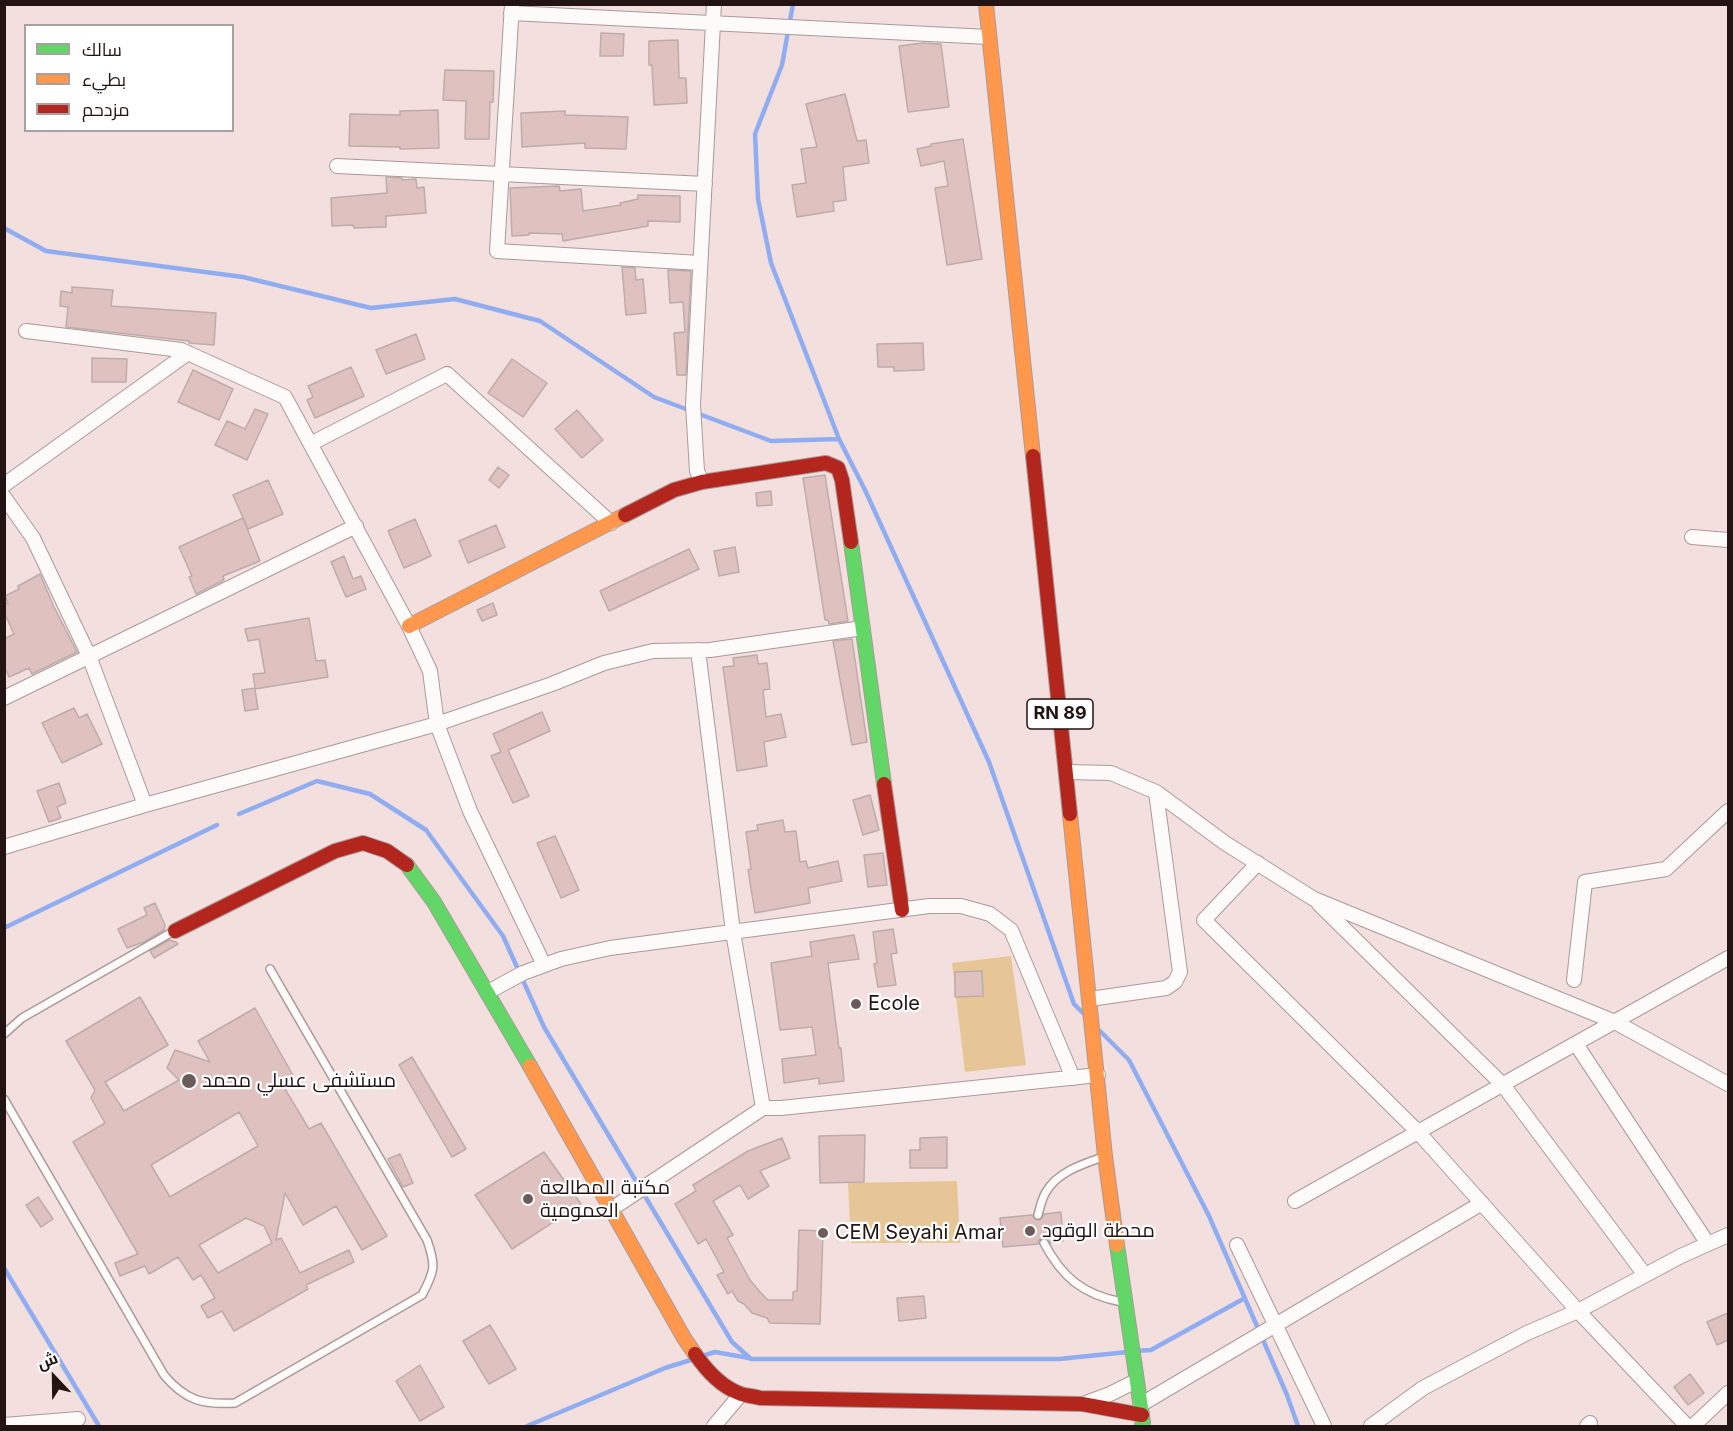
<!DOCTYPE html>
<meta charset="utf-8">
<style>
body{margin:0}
#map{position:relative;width:1733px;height:1431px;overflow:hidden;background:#f3dfdd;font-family:Inter,Cairo,sans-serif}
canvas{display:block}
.frame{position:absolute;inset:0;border:6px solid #231413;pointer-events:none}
.legend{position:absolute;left:24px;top:24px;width:210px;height:108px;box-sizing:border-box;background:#fff;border:2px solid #a7a1a1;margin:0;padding:8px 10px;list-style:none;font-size:18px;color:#231413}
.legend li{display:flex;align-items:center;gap:12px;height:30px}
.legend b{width:30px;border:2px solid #a7a1a1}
.north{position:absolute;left:24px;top:1347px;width:60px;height:60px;-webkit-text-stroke:4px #fff;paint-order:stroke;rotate:338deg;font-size:16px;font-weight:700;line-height:24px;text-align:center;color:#231413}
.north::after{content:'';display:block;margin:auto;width:21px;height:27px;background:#231413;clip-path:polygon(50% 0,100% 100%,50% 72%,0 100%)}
</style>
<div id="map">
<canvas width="1733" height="1431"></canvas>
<div class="frame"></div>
<ul class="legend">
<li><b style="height:8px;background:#63d668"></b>سالك</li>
<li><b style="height:8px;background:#ff974d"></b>بطيء</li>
<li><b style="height:8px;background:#b3261e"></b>مزدحم</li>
</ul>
<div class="north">ش</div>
</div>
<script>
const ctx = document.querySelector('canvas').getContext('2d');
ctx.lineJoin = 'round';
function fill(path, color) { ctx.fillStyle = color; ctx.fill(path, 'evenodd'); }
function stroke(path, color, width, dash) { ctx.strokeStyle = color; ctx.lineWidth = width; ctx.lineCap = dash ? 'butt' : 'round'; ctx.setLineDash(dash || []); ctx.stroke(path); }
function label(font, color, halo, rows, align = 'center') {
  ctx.font = font + ' Inter,Cairo,sans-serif'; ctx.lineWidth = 4.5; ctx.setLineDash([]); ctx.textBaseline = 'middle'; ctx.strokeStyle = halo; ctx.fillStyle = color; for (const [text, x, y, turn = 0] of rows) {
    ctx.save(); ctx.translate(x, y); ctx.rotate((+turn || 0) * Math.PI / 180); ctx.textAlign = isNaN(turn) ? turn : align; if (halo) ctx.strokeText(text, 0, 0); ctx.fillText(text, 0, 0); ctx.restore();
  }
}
fill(new Path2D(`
 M1011,956L1026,1065L965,1072L952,963Z
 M957,1181L960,1243H851L848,1183Z`), '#e6c697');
stroke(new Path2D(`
 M793,4L782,65L755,134L758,199L771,263L839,439L865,490L989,762L1074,1004L1083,1013
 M4,228L46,251L243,277L371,308L455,299L540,321L654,397L771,441L839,439
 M239,814L317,781L370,794L426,830L503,936L544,1027L732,1342L751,1359H1059L1128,1352
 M4,928L217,825
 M1099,1030L1129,1060L1209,1216L1287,1395L1298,1426
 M4,1268L99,1426
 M1136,1351L1151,1350L1245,1298
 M702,1356L715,1352L749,1358
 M527,1426L665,1368L694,1359`), '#91adf2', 4.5);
const building = new Path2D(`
 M601,33L624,34L623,56H600Z
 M678,40L679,78H686L687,103L654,105L652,65H649V41Z
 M923,43L941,44L949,107L908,112L899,46Z
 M445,70L494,71L493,102H490L489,139H465L466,101L443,100Z
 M845,94L857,141L866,140L869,163L843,167L846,200L833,202L834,211L797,217L792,185L806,183L801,149L817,147L806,104Z
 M438,110L439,148L400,149V147L349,146L350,114L400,115V111Z
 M565,111V115L628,117L626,149L585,148V143L522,147L521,113Z
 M963,139L982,259L947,265L935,188L948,186L944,161L921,166L917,149L931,146V144Z
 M386,177L402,178V180L416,179L417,188L424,187L426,213L386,216V227L354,228L353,225L332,226L331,198L387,193Z
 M559,186L560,191L581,189L583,211L621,205L620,203L638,199V195L680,196V222L648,221V226L563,241L562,234L529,233V235L512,236L510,188Z
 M622,267L635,268L636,280L643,279L646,313L626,315Z
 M668,270L691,271L686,375H677L674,333L685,332L683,302L670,303Z
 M72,287L113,290L111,306L216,313L214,345L189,343V341L66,327L68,307L60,306L61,291L72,293Z
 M416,334L425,359L386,374L376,350Z
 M923,343L924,370L894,371V367H878L877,344Z
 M92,358L127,359L126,382H92Z
 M512,359L547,383L523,417L488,393Z
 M351,367L364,396L315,418L307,400L313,397L308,386Z
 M193,370L233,389L219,420L178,402Z
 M255,409L268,414L247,460L215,445L227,421L245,429Z
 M577,410L603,440L582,458L555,429Z
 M498,467L509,475L499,488L489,480Z
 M825,475L848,621L829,624L828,620H825L803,478Z
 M268,480L283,514L248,529L233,495Z
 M771,491L772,505L757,506L756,493Z
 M243,518L260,561L223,576L224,580L196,594L189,577L192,576L179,547Z
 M415,519L431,556L404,568L388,531Z
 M496,525L505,547L468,563L459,541Z
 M735,547L739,572L719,576L714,551Z
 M689,549L699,569L609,611L600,591Z
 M344,556L353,579L361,576L366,589L346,597L331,562Z
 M40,574L53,605L77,652L32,674L29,668L9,677L4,666V639L14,634L4,612V605L8,603L5,596L19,589L18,586Z
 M493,603L497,615L482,621L477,610Z
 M309,618L316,661L325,660L328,677L255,689L258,709L245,711L242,690L255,688L253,674L265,673L259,639L248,641L245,629Z
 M852,639L867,742L852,745L833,641Z
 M757,655L758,664L767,663L770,689L763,690L766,717L781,714L786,737L764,742L767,766L737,771L723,667L734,666L733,658Z
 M74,708L79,718L87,714L102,744L62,763L42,723Z
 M542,712L550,731L508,750L529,796L513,803L491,756L501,752L493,734Z
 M59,783L66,803L57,807L61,818L49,822L37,791Z
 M870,795L879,830L863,835L853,800Z
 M783,820L785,832L796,831L800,862L806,861L808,868L838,861L842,881L808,888L810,903L755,913L748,870L751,869L746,832L758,830L757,825Z
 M555,836L579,890L561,898L537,843Z
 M883,853L887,885L868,887L864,855Z
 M155,903L165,925L164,930L144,942L127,948L118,929L147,915L144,908Z
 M893,929L897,953L891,954L896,985L878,987L874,964L877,963L873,932Z
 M854,935L859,959L828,963L839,1048H841L844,1081L819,1084V1078L784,1083L782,1059L816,1055L812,1027L780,1030L771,963L812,956L810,942Z
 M169,940L176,942L178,944L154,958L150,951Z
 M982,971L983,996L955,997V972Z
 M140,997L168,1045L105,1082L124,1111L179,1080L167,1068L175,1050L210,1062L198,1041L255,1008L294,1077L282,1084L309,1129L321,1123L387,1236L362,1250L336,1206L303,1225L285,1193L276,1240L281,1238L300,1273L349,1250L354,1262L306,1285L308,1289L234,1331L222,1311L208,1318L201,1306L215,1298L201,1275L193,1280L178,1257L149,1274L145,1266L120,1276L115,1263L138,1254L73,1142L105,1123L91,1098L95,1090L66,1041ZM239,1112L258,1146L170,1197L151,1165ZM246,1218L264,1226L272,1243L218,1273L199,1245Z
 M412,1057L466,1149L452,1157L399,1065Z
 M865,1135L864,1182L820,1183L819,1136Z
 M947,1137V1168H910V1150H920V1138Z
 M782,1138L790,1158L760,1171L769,1186L748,1199L740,1185L713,1201L733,1235L727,1238L750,1280L760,1292L768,1300H793V1292L797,1291L799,1230L823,1231L820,1324L770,1323L767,1318L752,1313L744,1304L738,1301L732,1291L728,1294L717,1275L724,1272L706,1239L698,1244L675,1204L696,1191L693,1185L748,1151Z
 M544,1152L581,1204L512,1249L475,1195Z
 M400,1154L413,1183L403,1187L388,1159Z
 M38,1197L53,1219L41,1227L26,1205Z
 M1061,1212L1063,1241L1050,1243L1047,1238L1043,1237L1039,1240L1038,1244L1003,1247L1000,1218L1032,1215L1035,1219L1039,1220L1042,1218L1044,1214Z
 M924,1296L926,1318L899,1321L897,1298Z
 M1728,1313V1340L1717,1345L1707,1322Z
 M490,1325L516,1369L489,1384L463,1341Z
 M420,1365L444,1407L420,1421L396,1381Z
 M1690,1374L1704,1393L1688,1405L1674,1387Z`);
fill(building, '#dfc2c0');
stroke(building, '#bcacaa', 1.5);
const lane = new Path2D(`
 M4,1034L22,1018L174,931
 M4,1099L164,1375C185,1400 202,1405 235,1403L422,1295C435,1271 436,1265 427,1240L270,969
 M1038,1215C1040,1207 1042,1198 1046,1192C1057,1172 1083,1164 1103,1157
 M1044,1243C1062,1277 1083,1295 1122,1302`);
const street = new Path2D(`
 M512,4L497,251L700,263
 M511,13L989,37
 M337,166L705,184
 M26,331L181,350L285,397L409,626L430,671L437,724L470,811L544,965
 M312,443L447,374L611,523
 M702,482L697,471L693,405L714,4
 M4,485L188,353
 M4,497L33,538L89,656L145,805
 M1692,537L1728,540
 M698,650L733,932L763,1108
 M4,698L356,526
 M1066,772L1111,773L1156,792L1225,843L1314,899L1615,1022L1728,1084
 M4,847L145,805L437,724L552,684L604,663L653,651L710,650L863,628
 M1258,863L1204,920L1418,1132L1578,1311L1687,1426
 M1319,904L1503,1085L1645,1275
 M1574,980L1585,882L1666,869L1728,811
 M488,992L523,973L561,959L610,948L929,906H961L990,914L1011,930L1073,1078
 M1090,999L1166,988L1175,982L1180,972L1156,792
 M1576,1044L1708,1244
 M1295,1201L1728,958
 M610,1210L763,1108H781L1098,1075
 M1237,1245L1324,1426
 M1083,1404L1110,1394L1136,1381
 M1140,1405L1482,1203
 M4,1425L78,1419
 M714,1426L741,1394
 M1371,1426L1423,1388L1527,1333L1578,1311L1681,1256L1728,1235
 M1587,1426L1590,1423
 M1693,1426L1728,1393`);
const fast = new Path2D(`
 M851,542L884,784
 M407,865L434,902L530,1066
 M1117,1245L1143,1422L1142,1426`);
const slow = new Path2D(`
 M986,4L1033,456
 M409,626L625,515
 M1070,814L1105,1156L1117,1245
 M530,1066L684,1338L695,1354`);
const jam = new Path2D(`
 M1033,456L1070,814
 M625,515L674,490L702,482L826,463L838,468L842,480L851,542
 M884,784L902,910
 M175,931L335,851L363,843L387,851L407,865
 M695,1354C707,1371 721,1387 741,1394C747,1396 754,1396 760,1398L1082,1404L1142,1415`);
stroke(lane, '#aa9a99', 10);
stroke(street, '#aa9a99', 16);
stroke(fast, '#aa9a99', 16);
stroke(slow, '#aa9a99', 16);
stroke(jam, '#aa9a99', 16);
stroke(lane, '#fdfafa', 7);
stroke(street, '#fdfafa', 14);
stroke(fast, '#63d668', 14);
stroke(slow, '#ff974d', 14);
stroke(jam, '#b3261e', 14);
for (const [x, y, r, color] of [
 [856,1004,6,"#6c5b5a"],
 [189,1081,8,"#6c5b5a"],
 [528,1199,6,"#6c5b5a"],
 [1030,1231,6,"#6c5b5a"],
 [823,1233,6,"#6c5b5a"]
]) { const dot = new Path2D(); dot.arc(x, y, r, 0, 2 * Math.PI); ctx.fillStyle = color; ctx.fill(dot); stroke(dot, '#fff', 2); }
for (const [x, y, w] of [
 [1060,714,66]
]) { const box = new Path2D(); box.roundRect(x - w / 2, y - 15, w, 30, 4.5); ctx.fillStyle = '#fff'; ctx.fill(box); stroke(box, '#231413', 1.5); }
label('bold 18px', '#231413', null, [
 ["RN 89",1060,714]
]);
label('20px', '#231413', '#fff', [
 ["Ecole",868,1004],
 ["مستشفى عسلي محمد",202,1081],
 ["مكتبة المطالعة",540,1188],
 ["العمومية",540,1211],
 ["محطة الوقود",1042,1231],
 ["CEM Seyahi Amar",835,1233]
], 'left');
</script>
